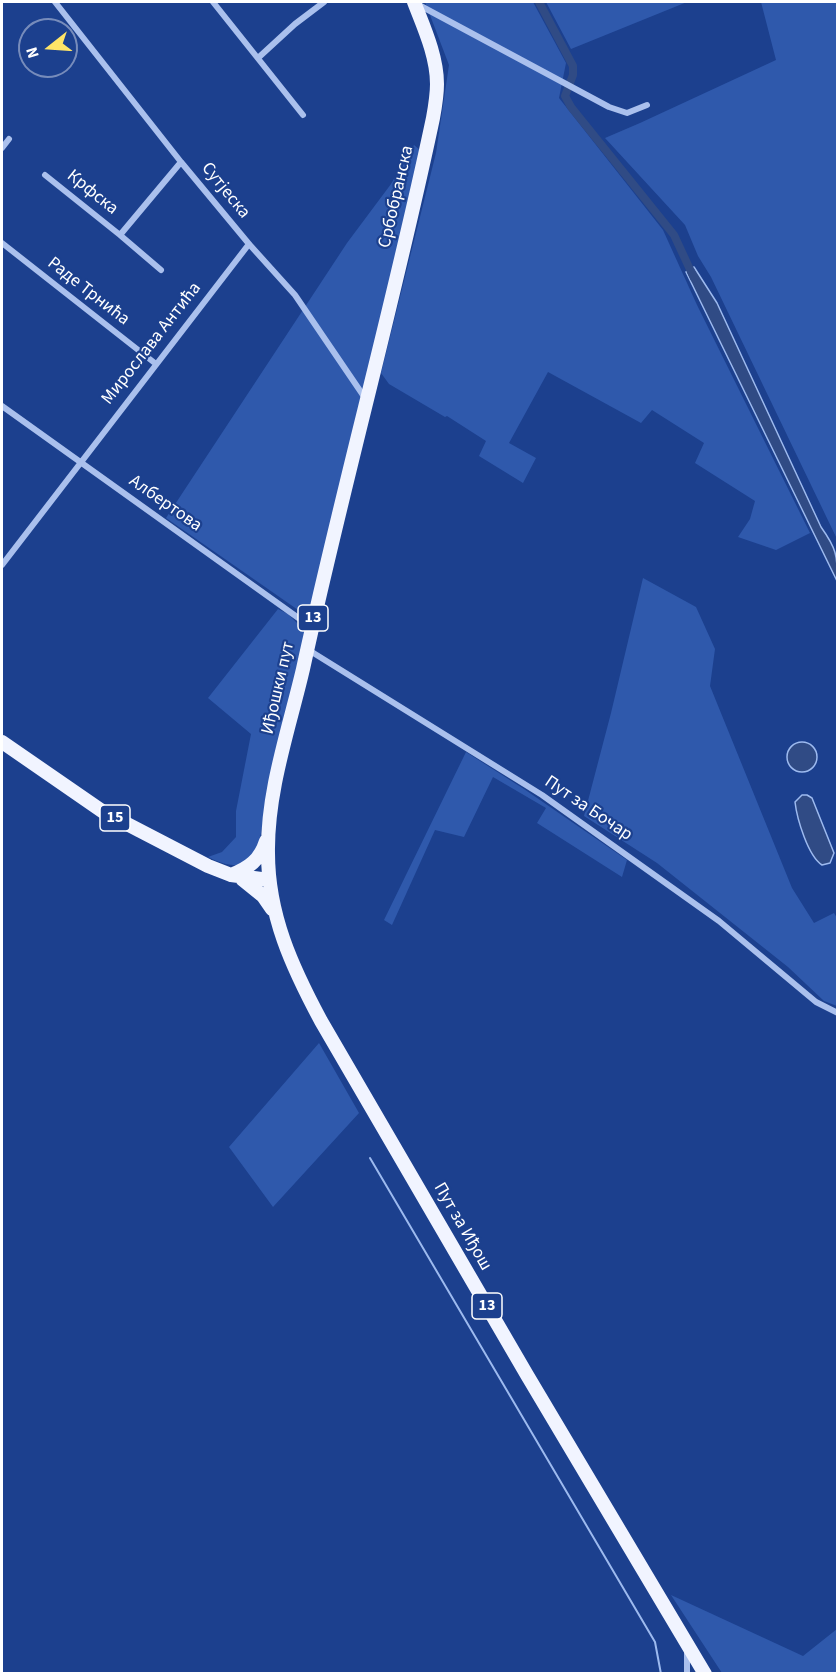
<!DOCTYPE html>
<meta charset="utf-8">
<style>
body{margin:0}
#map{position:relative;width:839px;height:1675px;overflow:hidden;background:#1c408e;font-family:"Source Sans 3",sans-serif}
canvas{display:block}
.frame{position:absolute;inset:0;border:3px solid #fff;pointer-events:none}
.north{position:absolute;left:18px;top:18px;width:60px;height:60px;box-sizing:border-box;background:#1c408e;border:2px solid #778cbb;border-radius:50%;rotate:253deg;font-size:16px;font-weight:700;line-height:24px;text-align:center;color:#fff}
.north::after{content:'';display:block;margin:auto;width:21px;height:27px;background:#fee468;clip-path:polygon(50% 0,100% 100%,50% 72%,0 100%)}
</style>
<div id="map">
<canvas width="839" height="1675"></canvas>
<div class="frame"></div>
<div class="north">N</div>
</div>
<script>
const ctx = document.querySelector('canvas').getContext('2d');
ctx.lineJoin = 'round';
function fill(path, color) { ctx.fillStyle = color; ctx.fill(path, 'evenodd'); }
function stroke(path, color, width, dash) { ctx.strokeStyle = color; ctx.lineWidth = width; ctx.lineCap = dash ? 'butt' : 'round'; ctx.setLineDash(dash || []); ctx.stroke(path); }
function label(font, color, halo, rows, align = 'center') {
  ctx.font = font + ' "Source Sans 3",sans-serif'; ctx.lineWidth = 4.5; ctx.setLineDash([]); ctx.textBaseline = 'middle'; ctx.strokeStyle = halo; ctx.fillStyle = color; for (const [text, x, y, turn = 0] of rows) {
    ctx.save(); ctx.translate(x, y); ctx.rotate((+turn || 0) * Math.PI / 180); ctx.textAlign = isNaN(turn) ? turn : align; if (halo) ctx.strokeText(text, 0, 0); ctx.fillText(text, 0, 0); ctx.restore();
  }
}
fill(new Path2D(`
 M425,2H533L566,63L559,98L663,230L697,305L810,533L776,550L738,537L750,519L755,501L695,463L704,443L652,410L641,423L548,372L509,443L536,458L523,483L479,456L486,441L447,416L445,417L389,384L381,373L436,153L449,65Z
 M546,2H687L571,49Z
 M761,2H837V539L711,277L698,256L685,225L605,138L640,123L776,60Z
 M414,145L420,150L313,608L308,613L301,612L166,518L347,243L391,184Z
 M643,578L696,607L715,649L710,686L792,888L814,923L834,913L837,918V1006L824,1001L788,967L657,863L584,816L611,713Z
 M278,609L288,614L306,632L265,812L258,848L248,864C232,867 222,864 208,857L222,852L236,837V811L251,734L208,698Z
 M466,752L524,789L627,860L622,877L537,823L546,808L493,777L464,837L435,830L392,925L384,920Z
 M319,1043L359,1113L273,1207L229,1147Z
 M671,1595L803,1656L837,1629V1673H771L772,1672L769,1674L722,1673Z`), '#2f59ac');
const water = new Path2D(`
 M694,267L717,303L821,527C836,548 838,556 837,581L686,272Z
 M787 757a15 15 0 1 1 30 0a15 15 0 1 1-30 0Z
 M802,795H807L812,798L834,853L830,863L822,865C808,856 797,819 795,802Z`);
fill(water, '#304b85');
stroke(water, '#9dbaef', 1.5);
stroke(new Path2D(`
 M370,1158L655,1642L661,1674`), '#9dbaef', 2);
stroke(new Path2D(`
 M539,2L573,66V75L565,96L571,107L674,235L694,278`), '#304b85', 8);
stroke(new Path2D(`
 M55,2L181,162L249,244L295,295L365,398
 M213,2L303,115
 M417,4L609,107L627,113L647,105
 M258,58L295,24L324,2
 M2,148L9,139
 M45,175L120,235L181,162
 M120,235L161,270
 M2,243L156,364
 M2,406L311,627
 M2,565L249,244
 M307,649L542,795L719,921L816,1002L838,1013
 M687,1674V1651`), '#aac0ed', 6);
stroke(new Path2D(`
 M414,2C424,28 437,56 437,84C437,96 435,107 433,118C394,303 343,485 303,669C289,729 267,791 268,853C268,915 292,967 321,1021L527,1375L705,1674
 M2,742L102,811L208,866L231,875L269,880
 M231,875C249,868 260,860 266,841
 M242,879L263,896L272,909`), '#f1f4ff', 14);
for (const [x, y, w] of [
 [313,618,30],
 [115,818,30],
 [487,1306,30]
]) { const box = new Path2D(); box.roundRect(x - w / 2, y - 13, w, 26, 4.5); ctx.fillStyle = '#1c408e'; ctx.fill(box); stroke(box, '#fff', 1.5); }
label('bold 16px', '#fff', null, [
 ["13",313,618],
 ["15",115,818],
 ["13",487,1306]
]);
label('18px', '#fff', '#1c408e', [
 ["Сутјеска",225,191,51],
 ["Крфска",92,193,39],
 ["Србобранска",397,197,-77],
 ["Раде Трнића",88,292,38],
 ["Мирослава Антића",152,344,-52],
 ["Албертова",165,504,35],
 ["Иђошки пут",279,688,-77],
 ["Пут за Бочар",588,809,34],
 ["Пут за Иђош",462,1227,60]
]);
</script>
